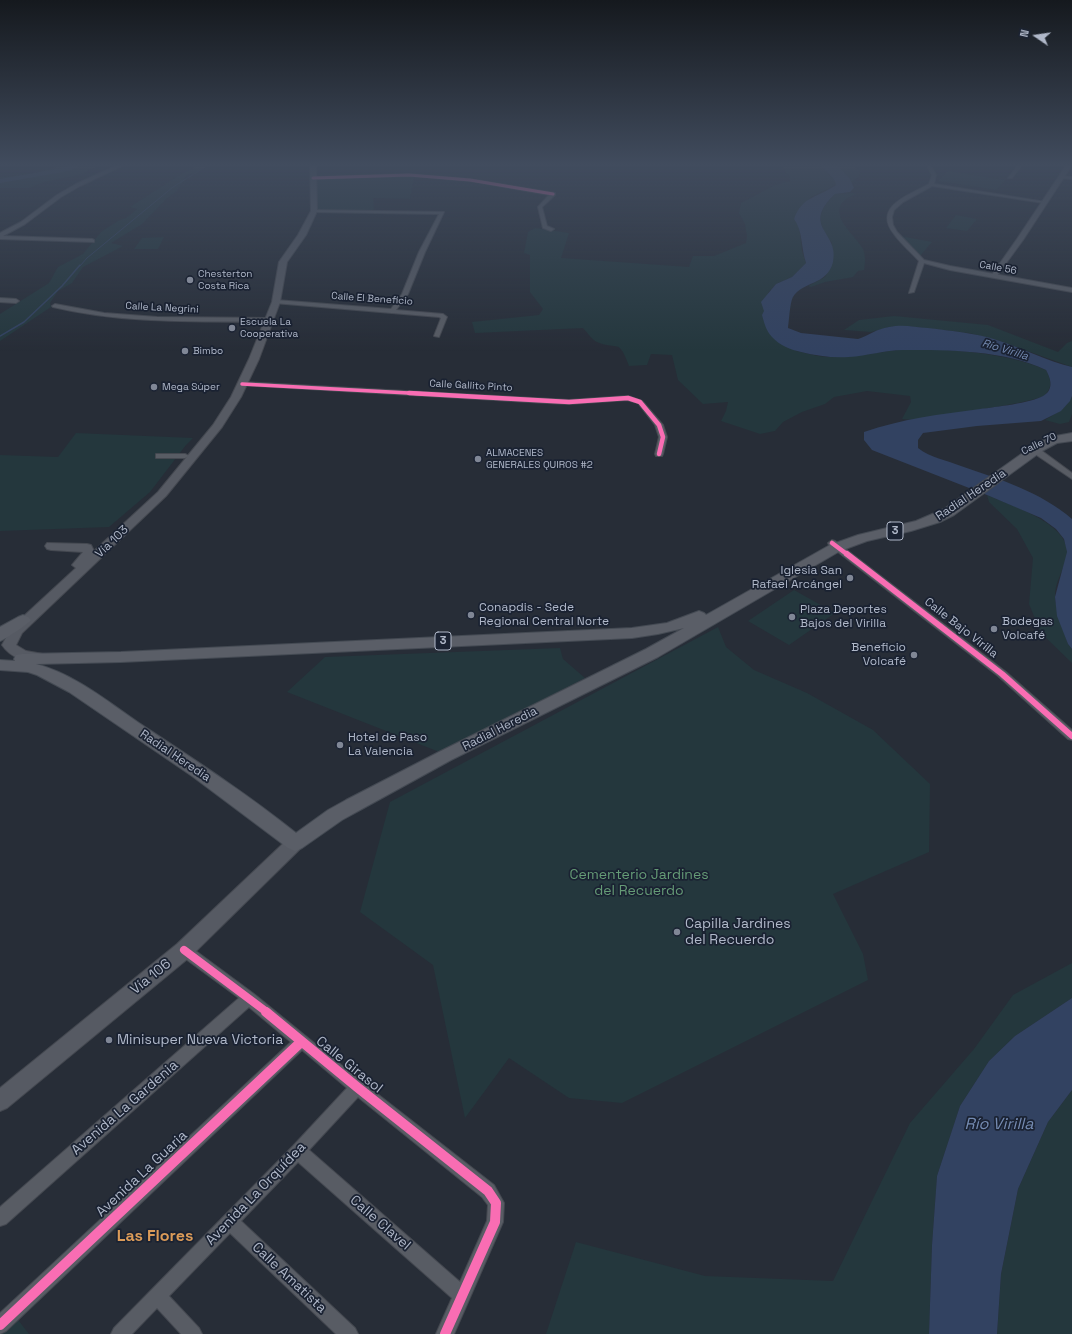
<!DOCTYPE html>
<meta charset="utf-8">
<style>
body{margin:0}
#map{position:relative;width:1072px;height:1334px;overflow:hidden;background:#272d37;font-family:"Space Grotesk",sans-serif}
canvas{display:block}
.north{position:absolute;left:1016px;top:16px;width:40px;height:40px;-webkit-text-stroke:3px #1a2232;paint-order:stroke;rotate:283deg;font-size:11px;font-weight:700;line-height:16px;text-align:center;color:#b0b8c9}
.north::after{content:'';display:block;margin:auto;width:14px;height:18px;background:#b0b8c9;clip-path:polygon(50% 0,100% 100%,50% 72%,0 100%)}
</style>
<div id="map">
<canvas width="1072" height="1334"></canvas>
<div class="north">N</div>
</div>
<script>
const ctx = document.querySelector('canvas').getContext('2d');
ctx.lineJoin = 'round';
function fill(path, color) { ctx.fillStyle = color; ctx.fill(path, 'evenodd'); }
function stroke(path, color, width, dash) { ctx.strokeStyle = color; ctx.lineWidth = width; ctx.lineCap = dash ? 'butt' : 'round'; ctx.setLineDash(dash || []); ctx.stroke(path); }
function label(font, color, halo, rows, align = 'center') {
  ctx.font = font + ' "Space Grotesk",sans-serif'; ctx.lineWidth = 3.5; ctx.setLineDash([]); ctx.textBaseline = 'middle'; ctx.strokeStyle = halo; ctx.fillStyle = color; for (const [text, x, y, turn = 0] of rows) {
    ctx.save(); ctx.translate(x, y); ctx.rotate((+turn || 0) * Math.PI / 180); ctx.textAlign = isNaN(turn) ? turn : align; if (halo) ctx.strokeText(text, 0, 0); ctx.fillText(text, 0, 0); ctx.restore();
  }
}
fill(new Path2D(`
 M66,164H103L79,175L44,182L29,188H0V177L32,174Z
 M201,164H211L198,172L187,175L177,191L166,199L142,224L111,243L123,246L83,267L72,283L58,291L50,303L51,307L0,341V314L49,283L58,267L83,254L101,232L118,221L126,218L137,209L130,207L178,176Z
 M780,164H819L836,182V185L811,197L794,219L799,225L802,251L806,263L792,277L776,284L768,293L796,351C807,353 818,357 829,357C850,358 877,352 899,350C939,347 1010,353 1046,370C1051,380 1053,386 1045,395C1036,403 934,416 914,420L902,419L911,402L910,396L867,391L834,397L825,404L802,412L783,422L775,431L760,434L721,421L726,411L728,402L703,404L678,380L672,355L651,354L647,365L629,366C618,337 619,351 597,342C592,340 587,332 583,328L475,333L472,322L539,315L543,309L530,292V255L524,253L528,232L535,228L569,233L561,258L689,267L693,256H714L746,243L747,236L745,224L739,213L741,203L775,185L790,181V177Z
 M837,164H849L860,170L859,177L852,182Z
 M948,171L1005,180L997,190L938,181Z
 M374,177H414L410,199L373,198L374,211L316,210V179Z
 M853,193L856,194C852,196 845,199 842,203C831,218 856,236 863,249C866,257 865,263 864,270L858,271L853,277L825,282L811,287L808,286L825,277L829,270L832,243C816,223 817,211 835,194Z
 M956,215L977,219L967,231L946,228Z
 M900,236L932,242L920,256Z
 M164,237L158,249H134L142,238Z
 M894,316L988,325L1058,352L1067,343L1072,341V367L997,340L969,333L905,326L890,327L871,332L844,330L859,320Z
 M1072,396V414L1069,422L1060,424L1045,420C1056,413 1066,408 1072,396Z
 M76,433L193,438L186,445L150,492L109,527L0,531V455L58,457Z
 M987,495C1009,505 1069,523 1067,553C1066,568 1054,581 1055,597C1055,606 1065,633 1068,644L1072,649V663L1041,633L1029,604L1033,558L1017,529L989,502Z
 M794,590L835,613L789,645L748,621Z
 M718,627L726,647L754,670L807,693L873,730L930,784L929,852L833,894L863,954L868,980L622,1103L569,1098L509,1058L465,1118L433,965L360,912L390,802Z
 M560,648L563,659L585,678L442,753L287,692L325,657Z
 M1072,963V998L1015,1036L989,1061L960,1106L937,1176L932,1245L929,1334H546L576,1242L705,1276L833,1281L910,1123L974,1049L1013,995Z
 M1072,1090V1334H997L1001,1274L1018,1189L1048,1122Z
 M15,1316L29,1334H0V1330Z`), '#24373d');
fill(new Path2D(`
 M819,164H837L850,179L854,188L850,192L835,194C800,227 840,232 833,262C827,286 802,281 793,297C790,302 789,321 788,328L801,333L858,339C870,335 876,329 889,327C902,324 915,327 928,328C952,331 975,333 997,340C1022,348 1047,361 1072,367V396L1070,401L1061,411L1041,421L977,426L923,433L918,440V448C931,458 946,460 961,466C999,479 1041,492 1072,519V649L1068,644L1057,616L1055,597L1067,552L1064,539L1056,529L1041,518L987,495L872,450L864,440V432C901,419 941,414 980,409C996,407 1030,403 1043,396C1054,390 1051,379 1046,370C1005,350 948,350 903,350C885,350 867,356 849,357C832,358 817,356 801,352C791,350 779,345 772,337C766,331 764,322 762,315L764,311L761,302L776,284L792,277L806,263C801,248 803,231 794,219C802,196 819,197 836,185C835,177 824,171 819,164Z
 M1072,998V1090L1048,1122L1018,1189L1001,1274L997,1334H929L932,1245L937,1176L960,1106L989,1061L1015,1036Z`), '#324261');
stroke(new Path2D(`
 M80,266L87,258L173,187L210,164`), '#324261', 1);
stroke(new Path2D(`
 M0,336L24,322L62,286L80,265`), '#324261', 1.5);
fill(new Path2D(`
 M74,164H83L69,171L0,183V179L67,167Z`), '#324261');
const minor = new Path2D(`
 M120,164H126L80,186L61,197L25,224L3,236L92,239L94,240V242L0,239V233L21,222L57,195L76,184Z
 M926,164H930L936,175L934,184L1046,202L1044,203L932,186L903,202L894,210L892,217L893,225L897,232L924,260L950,266L1072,288V292L950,270L924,263L914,292L909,293L919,261C911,252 901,244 894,234C872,206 910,195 929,184L932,175Z
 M1019,164H1023L1012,178H1008Z
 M409,174L470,179L555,193V195L542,207L547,226L554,229L551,231L543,228L538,207L549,195L470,181L409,176L313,179L311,178L313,177Z
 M1061,176L1072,177V179L1059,178Z
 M312,210L444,212L425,252L408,294L396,310L443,314L447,317L439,337L434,336L441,318L439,317L274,303L273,302L276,300L391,309L402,294L419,252L439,214L314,212Z
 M0,298L16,299L19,301L16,303L0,302Z
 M55,304L104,313L157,317L269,318L272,320L269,322C197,321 124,324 53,307L52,306Z
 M242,382L569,400L628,396L642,401L663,425L667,437L663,454L662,456H656L655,454L659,437L655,425L638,403L627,400L569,404L547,403L240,385V383Z
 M1032,448H1038L1072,473V479L1032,452Z
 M156,454H185L189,456L185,458H156Z
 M832,540L835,541L1006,672L1072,730V740L1068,739L998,676L829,545L828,543Z
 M184,944L189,946L254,994L362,1082L494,1185L504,1203L503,1222L454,1334H436L452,1298L298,1162L241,1221L355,1328L358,1334H336L230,1233L169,1296L199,1328L202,1334H181L157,1308L132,1334H111L114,1328L293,1146L347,1088L302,1050L6,1331L0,1334V1313L291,1042L249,1007L6,1224L0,1226V1207L239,998L179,954L177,950L179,946ZM358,1097L482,1197L488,1205L487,1221L460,1282L309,1150Z`);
const tertiary = new Path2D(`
 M1067,164L1072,165L1023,240L996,277H992L991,276L1017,239Z`);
const secondary = new Path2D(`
 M310,164H316L317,211L306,235L287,262L280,302L259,359L241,397L222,427L166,496L22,633L16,645L26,651L43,654L45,657L43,660C27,664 11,658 2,645L12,627L76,568L72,565L83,552L51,550L47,549L45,546L47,543L87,544L91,545L94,551L158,492L213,425L231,397L249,359L272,302L279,262L298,235L311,211Z
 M295,836L301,838L303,843L301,848L191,956L7,1108L0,1111V1088L177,944L289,838Z`);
const primary = new Path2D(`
 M1072,433V441L1057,443L1042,451L954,515L940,522L911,531L867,541L840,551L658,657L451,760L360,810L342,820L302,848L295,851L288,848L192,776L69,692L37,675L28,672L0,670V660L15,661L14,659L16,655L22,654L121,652L632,628L667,623L699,611L704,613L706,615L830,545L858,535L916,521L944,509L1034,445L1050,437ZM684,628L646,649L439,752L346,800L328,810L296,833C246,793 192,758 139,723C107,701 74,674 36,664L121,662L632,638L658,634Z
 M23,615L28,617L31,620C28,624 4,640 0,641V627L18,617Z`);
stroke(minor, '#444850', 2);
stroke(tertiary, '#444850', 2);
stroke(secondary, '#444850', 2);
stroke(primary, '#444a53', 2);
fill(minor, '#585c64');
fill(tertiary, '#585c64');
fill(secondary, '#565a63');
fill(primary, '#5a5e67');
stroke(new Path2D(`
 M313,178L409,175L470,180L553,194`), '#f96db3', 3);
stroke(new Path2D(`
 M242,384L427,394`), '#f96db3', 3.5);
stroke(new Path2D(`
 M409,393L569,402L628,398L640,402L659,425L663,437L659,454
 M832,543L848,555`), '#f96db3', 4.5);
stroke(new Path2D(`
 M847,554L1002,674L1072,736`), '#f96db3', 6);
stroke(new Path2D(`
 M184,950L268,1013`), '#f96db3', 8);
stroke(new Path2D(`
 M266,1012L357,1087L488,1191L496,1203L495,1222L445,1334
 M0,1325L301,1042`), '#f96db3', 10);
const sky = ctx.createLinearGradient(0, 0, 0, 351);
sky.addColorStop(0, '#15191e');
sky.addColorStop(0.47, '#414c5e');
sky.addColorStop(1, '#414c5e00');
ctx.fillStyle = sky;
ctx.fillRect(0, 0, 1072, 351);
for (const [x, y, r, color] of [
 [190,280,4,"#808796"],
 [232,328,4,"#808796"],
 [185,351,4,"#808796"],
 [154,387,4,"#808796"],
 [478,459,4,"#808796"],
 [850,578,4,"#808796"],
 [471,615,4,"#808796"],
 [792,617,4,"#808796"],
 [994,629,4,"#808796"],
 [914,655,4,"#808796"],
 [340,745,4,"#808796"],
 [677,932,4,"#808796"],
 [109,1040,4,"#808796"]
]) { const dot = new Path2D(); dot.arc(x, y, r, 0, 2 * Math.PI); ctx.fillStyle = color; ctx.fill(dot); stroke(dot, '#1a2232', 1.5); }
label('10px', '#b0b8c9', '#1a2232', [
 ["Calle 56",998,268,10],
 ["Calle El Beneficio",372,299,4],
 ["Calle La Negrini",162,308,3],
 ["Calle Gallito Pinto",471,386,3],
 ["Calle 70",1039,444,-26]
]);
label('10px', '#b0b8c9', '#1a2232', [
 ["Chesterton",198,274],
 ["Costa Rica",198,286],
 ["Escuela La",240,322],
 ["Cooperativa",240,334],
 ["Bimbo",193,351],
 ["Mega Súper",162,387],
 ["ALMACENES",486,453],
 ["GENERALES QUIROS #2",486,465]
], 'left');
label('italic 11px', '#758bb2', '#1a2232', [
 ["Río Virilla",1005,350,17]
]);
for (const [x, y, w] of [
 [895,531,16],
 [443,641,16]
]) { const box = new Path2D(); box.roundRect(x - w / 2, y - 9, w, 18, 3); ctx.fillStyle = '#1a2232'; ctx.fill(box); stroke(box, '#b0b8c9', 1); }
label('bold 11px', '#b0b8c9', null, [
 ["3",895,531],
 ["3",443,641]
]);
label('12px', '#b0b8c9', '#1a2232', [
 ["Radial Heredia",971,495,-34],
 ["Vía 103",112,542,-44],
 ["Calle Bajo Virilla",961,628,38],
 ["Radial Heredia",500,729,-27],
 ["Radial Heredia",175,756,34]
]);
label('12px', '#b0b8c9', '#1a2232', [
 ["Iglesia San",842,571,"right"],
 ["Rafael Arcángel",842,585,"right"],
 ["Conapdis - Sede",479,608],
 ["Regional Central Norte",479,622],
 ["Plaza Deportes",800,610],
 ["Bajos del Virilla",800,624],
 ["Bodegas",1002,622],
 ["Volcafé",1002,636],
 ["Beneficio",906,648,"right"],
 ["Volcafé",906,662,"right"],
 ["Hotel de Paso",348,738],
 ["La Valencia",348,752]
], 'left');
label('14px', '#659b76', '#1a2232', [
 ["Cementerio Jardines",639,875],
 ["del Recuerdo",639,891]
]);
label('14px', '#b0b8c9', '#1a2232', [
 ["Capilla Jardines",685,924],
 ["del Recuerdo",685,940],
 ["Minisuper Nueva Victoria",117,1040]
], 'left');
label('14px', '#b0b8c9', '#1a2232', [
 ["Vía 106",151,977,-39],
 ["Calle Girasol",349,1065,39],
 ["Avenida La Gardenia",125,1108,-41],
 ["Avenida La Guaria",142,1174,-43],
 ["Avenida La Orquídea",256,1194,-46],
 ["Calle Clavel",380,1223,41],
 ["Calle Amatista",289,1278,43]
]);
label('italic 16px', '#758bb2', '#1a2232', [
 ["Río Virilla",999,1125]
]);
label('bold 16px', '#db9b58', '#1a2232', [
 ["Las Flores",155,1237]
]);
</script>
